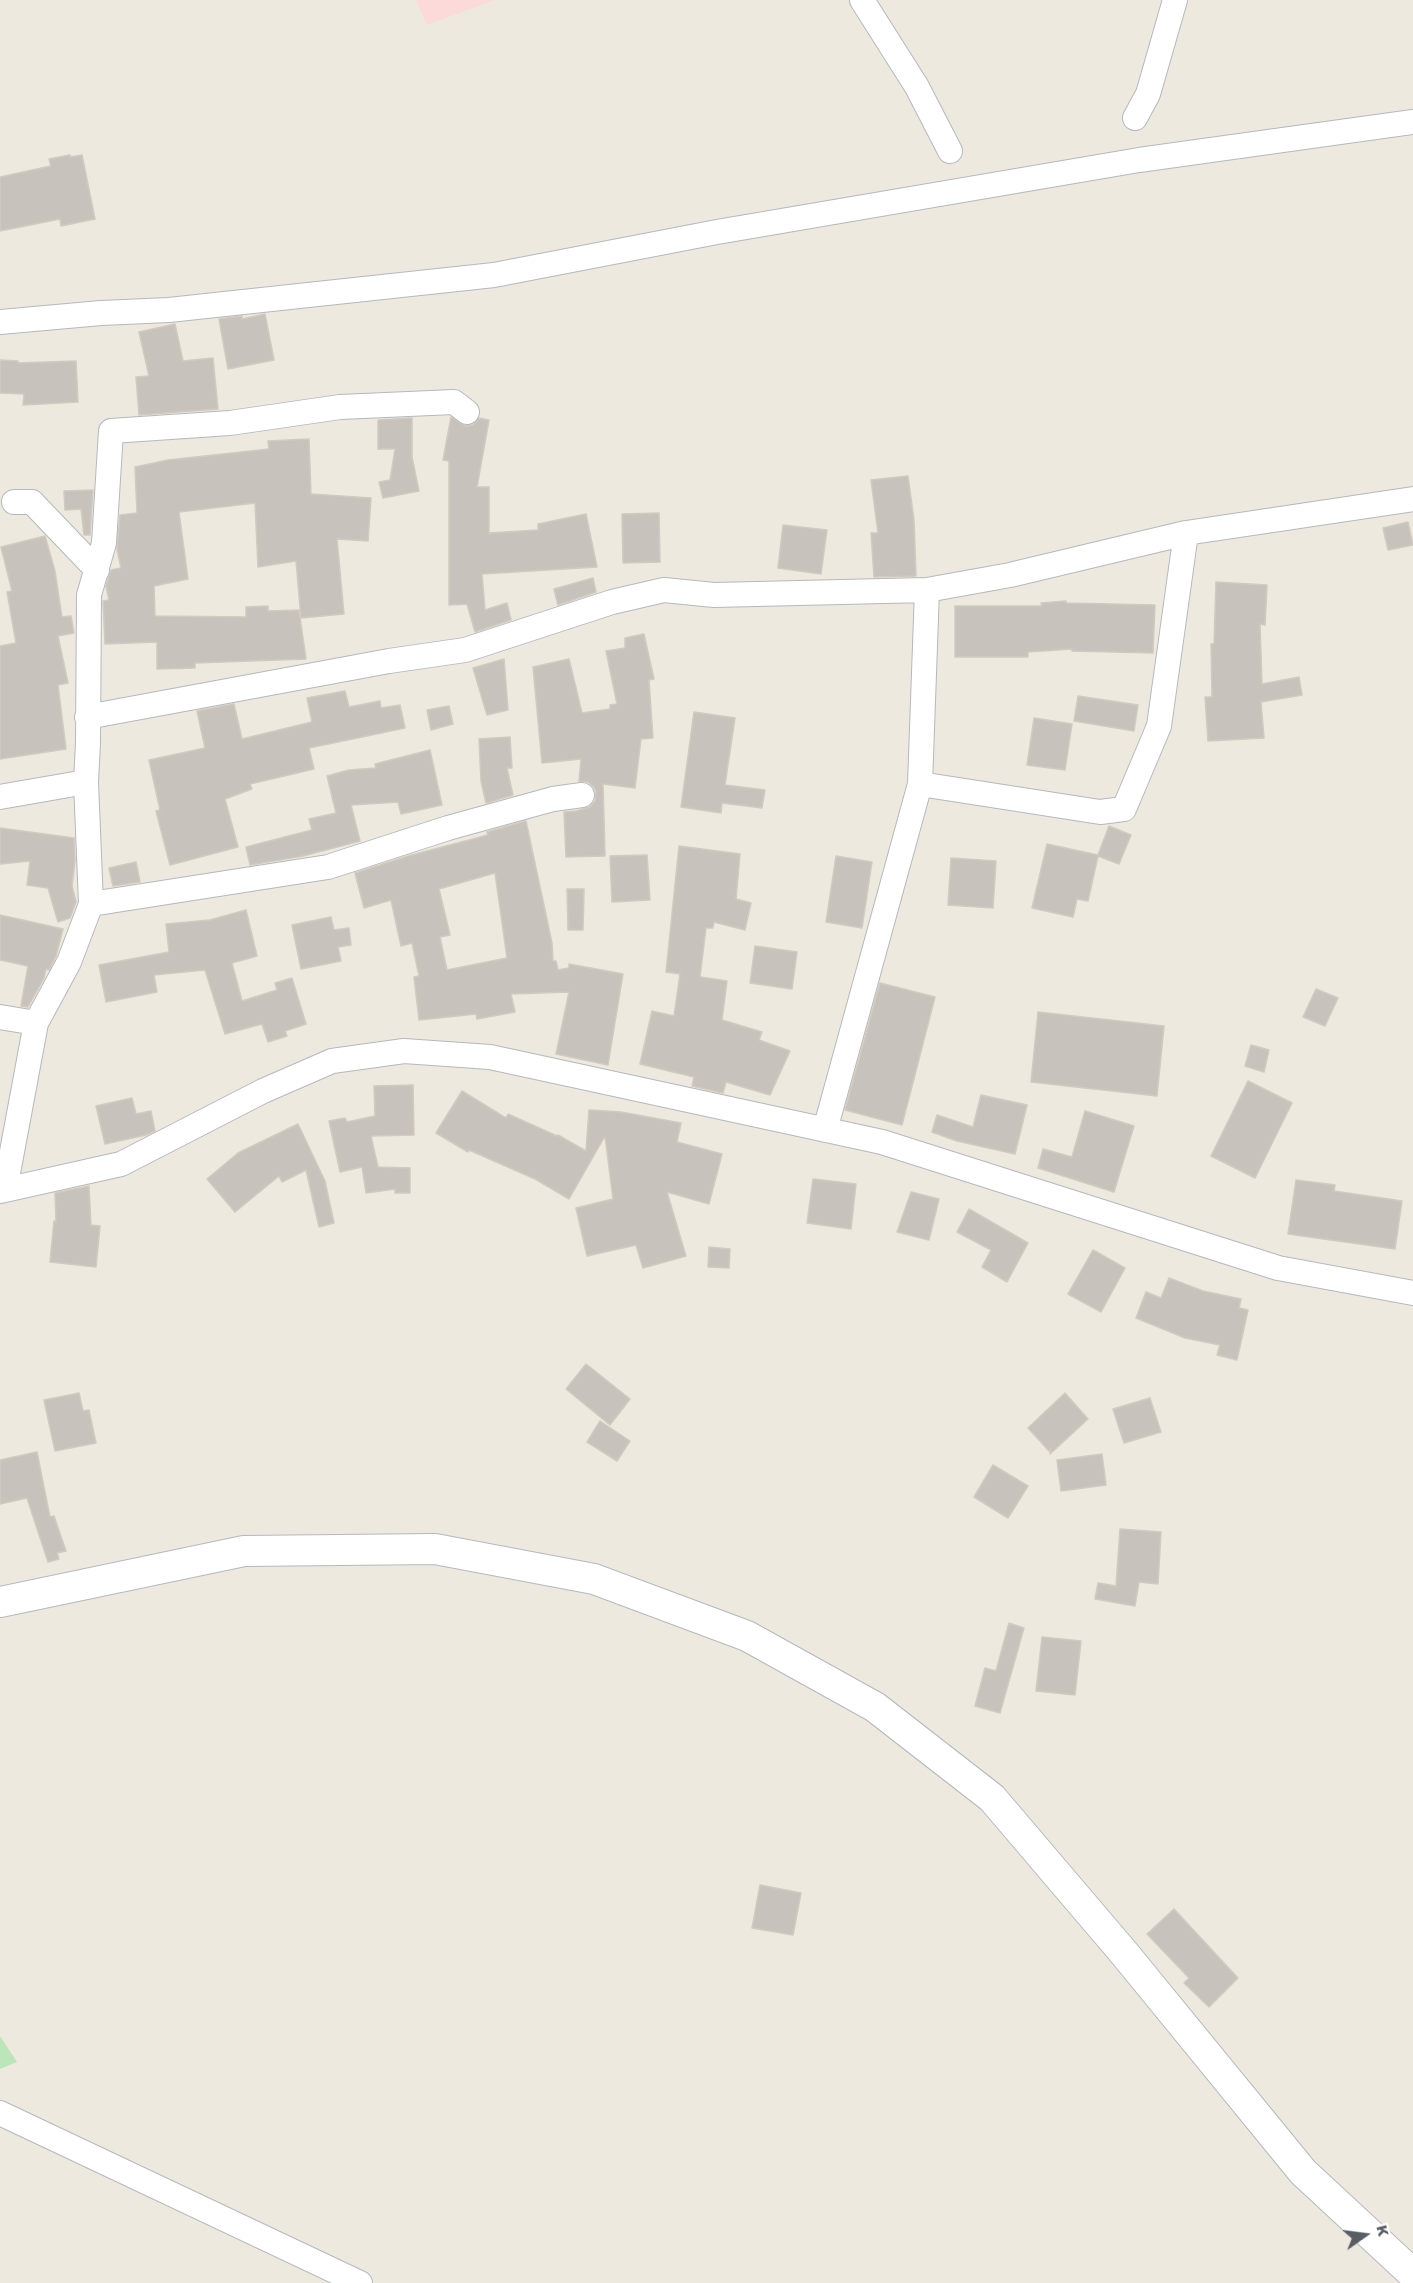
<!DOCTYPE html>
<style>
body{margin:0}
#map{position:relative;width:1413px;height:2283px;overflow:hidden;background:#ede9df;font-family:"Work Sans",sans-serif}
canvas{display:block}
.north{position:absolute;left:1335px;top:2205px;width:60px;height:60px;-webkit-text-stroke:4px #fff;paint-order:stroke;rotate:76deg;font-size:16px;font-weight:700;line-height:24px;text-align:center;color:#585d62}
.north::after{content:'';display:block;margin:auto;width:21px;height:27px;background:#585d62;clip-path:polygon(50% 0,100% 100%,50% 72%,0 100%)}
</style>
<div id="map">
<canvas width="1413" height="2283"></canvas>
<div class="north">K</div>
</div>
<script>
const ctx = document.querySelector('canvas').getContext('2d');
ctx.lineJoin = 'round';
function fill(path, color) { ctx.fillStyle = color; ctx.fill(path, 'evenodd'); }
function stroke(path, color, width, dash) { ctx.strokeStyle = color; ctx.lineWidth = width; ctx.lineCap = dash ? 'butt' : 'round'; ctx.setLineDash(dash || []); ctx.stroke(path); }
fill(new Path2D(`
 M416,0H495L427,25Z`), '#fcdad9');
fill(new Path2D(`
 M0,2036L17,2062L0,2069Z`), '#bce6ba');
const building = new Path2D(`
 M70,155V157L82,155L95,219L61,226L60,219L0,231V177L51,166L49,159Z
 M265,314L274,360L228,369L219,319L242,316V319Z
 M175,324L183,361L213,358L218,409L139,415L136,377L149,376L139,332Z
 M0,360L18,361V363L76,361L78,402L23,405L24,394L0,393Z
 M451,417L466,426L473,425L479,418L489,420L477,487H489V533L538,530V524L586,514L597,567L482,574L485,610L507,603L511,620L475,632L467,604L449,605V461L443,460Z
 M412,418V457L419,491L383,498L379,482L390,480L395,449H378V420Z
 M309,439L311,494L371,498L368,541L337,539L344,614L301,618L296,561L258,567L255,503L179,512L188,579L154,586L155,616L246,617V607L268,606V611L299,610L306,659L195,663V668L157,669V642L105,644L103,601L109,600L106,586L111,570L121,568L117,549L120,515L137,513L135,467L168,460L269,449L268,441Z
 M908,476L914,520L916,576L874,577L871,533H878L871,480Z
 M93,490L90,535H84L81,509L65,510L64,491Z
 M659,513L660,562L623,563L622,514Z
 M1408,522L1413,545L1388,550L1383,528Z
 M783,525L827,530L821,574L778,568Z
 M45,536L55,571L62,617L71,616L74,633L58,636L68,683L58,685L66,749L0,759V646L16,643L7,592L12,591L1,547Z
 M593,578L596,592L558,605L554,589Z
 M1216,582L1267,585L1265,625L1260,624L1262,684L1299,677L1302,695L1261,702L1264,738L1208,741L1205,697H1212L1211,644H1214Z
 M1066,601V603L1155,605L1153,653L1072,651V649L1028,652V657H955V606H1042L1041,603Z
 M644,634L654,679L649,680L653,738L641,739L635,788L603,784L605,856L566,857L564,812L576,811L590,807L595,801L596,792L594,787L588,782L579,781L581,759L542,763L533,667L569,659L582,713L610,709V705L617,704L606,651L625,648V638Z
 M504,659L508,710L487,715L473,668Z
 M345,691L349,707L380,701L381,708L400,705L405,728L309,748L314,769L250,784L252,789L225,799L238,847L170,865L156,811L160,810L149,760L205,748L197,711L234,704L242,739L312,722L307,698Z
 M1078,696L1138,705L1134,731L1074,721Z
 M449,706L453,724L431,730L427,710Z
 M694,712L735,718L725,785L765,790L762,808L722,803L721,813L681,807Z
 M1034,718L1072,724L1065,770L1027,765Z
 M510,737L512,768H507L513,795L486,803L481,781L479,739Z
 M430,750L442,805L401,814L398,802L351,805L360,841L303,856L250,865L246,847L312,830L309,819L336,813L327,776L349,770L376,768L375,764Z
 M526,821L552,943L553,961H556L558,970L569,968V964L623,974L608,1065L556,1054L569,992L511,994L515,1012L477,1019L476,1014L419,1020L414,977L419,976L412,943L401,946L391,900L364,908L355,873L408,856L488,835L487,832ZM495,873L507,958L447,970L440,937L450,935L439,889Z
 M1109,826L1131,835L1119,864L1098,856L1088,901L1077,899L1073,917L1032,908L1047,844L1098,855Z
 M0,828L74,838L75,861L72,886L76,902L70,918L58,922L48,888L27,885L30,861L0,864Z
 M679,846L740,854L736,899L751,903L745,930L714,922L713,928H706L700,977L727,981L722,1020L762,1032L759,1040L790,1051L770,1095L726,1082L723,1093L692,1086L694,1077L640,1064L652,1011L674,1016L680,974L666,972Z
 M647,855L650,900L612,902L610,856Z
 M836,856L872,862L862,928L826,922Z
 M951,858L996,861L993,908L948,905Z
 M136,862L140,882L113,886L109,868Z
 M567,889H584L583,930H568Z
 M246,910L257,956L232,963L242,1001L277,990L275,983L292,978L306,1024L285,1031L287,1036L268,1042L262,1024L225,1034L205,970L154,975L157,992L106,1002L99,965L169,952L166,924L210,920Z
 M0,915L63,929L56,956L49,970L46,969L44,978L28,1007L21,1006L28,966L0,960Z
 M331,917L334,930L349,928L351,945L338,947L341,961L301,969L292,925Z
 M755,946L797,952L792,989L750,983Z
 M880,983L935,997L902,1125L845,1110Z
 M1316,989L1338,998L1325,1026L1303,1017Z
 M1038,1012L1164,1026L1157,1096L1031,1082Z
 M1251,1045L1269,1050L1264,1072L1245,1066Z
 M1248,1081L1292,1103L1255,1178L1211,1156Z
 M413,1085L414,1135L371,1136L378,1167L410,1168V1193H395V1189L366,1193L362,1167L340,1172L329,1121L345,1118L347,1122L375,1116L374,1086Z
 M462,1091L506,1118L508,1114L557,1136L558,1135L586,1151L589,1110L621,1112L681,1123L677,1142L722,1154L709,1204L667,1192L686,1256L643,1268L636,1245L587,1256L576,1208L613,1199L605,1136L569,1199L535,1179L469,1150L468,1152L436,1133Z
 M981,1095L1027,1105L1015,1154L957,1141L932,1132L937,1115L973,1127Z
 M132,1098L136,1114L151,1111L155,1131L146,1135L105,1144L96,1106Z
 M1085,1111L1134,1126L1114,1192L1038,1168L1043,1149L1072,1157Z
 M298,1124L325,1181L334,1223L319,1227L306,1170L282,1182L279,1176L235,1212L207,1179L238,1153Z
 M813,1179L856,1184L851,1229L807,1223Z
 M1296,1180L1335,1185L1334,1191L1402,1201L1395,1249L1288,1234Z
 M89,1186L91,1225L100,1226L96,1267L50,1262L54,1221L56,1222L55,1193Z
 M911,1192L939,1199L929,1240L897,1232Z
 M969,1209L1028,1243L1007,1282L982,1267L991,1250L957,1232Z
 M709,1247L730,1249L729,1268L708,1267Z
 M1093,1250L1125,1268L1101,1312L1068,1294Z
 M1169,1278L1203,1291L1241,1299L1239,1308L1248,1310L1237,1360L1217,1355L1220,1345L1185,1338L1136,1318L1146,1292L1161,1298Z
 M586,1364L630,1399L610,1425L566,1389Z
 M79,1393L83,1411L89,1410L96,1443L55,1451L44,1400Z
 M1065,1393L1088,1419L1050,1454L1051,1448L1049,1451L1028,1428Z
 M1150,1398L1161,1432L1124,1443L1113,1409Z
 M600,1421L630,1441L617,1461L587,1442Z
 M37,1452L50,1517L54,1516L66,1551L57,1553L59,1559L48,1562L27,1498L0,1504V1460Z
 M1102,1454L1106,1485L1061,1491L1057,1460Z
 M993,1465L1028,1486L1008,1518L974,1497Z
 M1120,1529L1161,1532L1158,1584L1139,1582L1135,1606L1095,1599L1098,1583L1116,1586Z
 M1009,1623L1024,1628L1000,1713L975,1706L985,1668L996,1671Z
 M1042,1637L1081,1641L1075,1695L1036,1691Z
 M760,1885L801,1893L793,1935L752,1928Z
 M1174,1909L1238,1978L1209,2007L1184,1983L1189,1978L1147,1934Z`);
fill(building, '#c7c3bc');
stroke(building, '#d1cabe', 1.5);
const minor = new Path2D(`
 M862,0L917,87L950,151
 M1135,118L1148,94L1175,0
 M0,322L101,313L169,310L494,275L717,232L1139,160L1413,122
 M14,502H32L97,570
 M87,717L389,661L465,650L612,602L664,590L714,595L927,590L1010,575L1186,533L1413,499
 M920,784L1100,812L1124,809L1159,726L1186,533
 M0,797L86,782
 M91,904L328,867L448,828L553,799L582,795
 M0,1017L36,1023
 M825,1130L920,784L927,590
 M5,1189L36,1023L69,962L91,904L86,782L88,743L89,595L104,543L111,431L230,423L340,407L454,402L467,412
 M0,1191L121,1164L263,1091L332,1061L404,1051L490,1057L882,1142L1278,1268L1413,1293
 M0,2113L360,2283`);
const tertiary = new Path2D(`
 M0,1602L244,1551L435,1549L594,1579L747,1636L875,1707L992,1798L1124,1953L1303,2172L1413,2274`);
stroke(minor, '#b5b8bd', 26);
stroke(tertiary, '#b5b8bd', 32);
stroke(minor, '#fff', 24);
stroke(tertiary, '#fff', 30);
</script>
